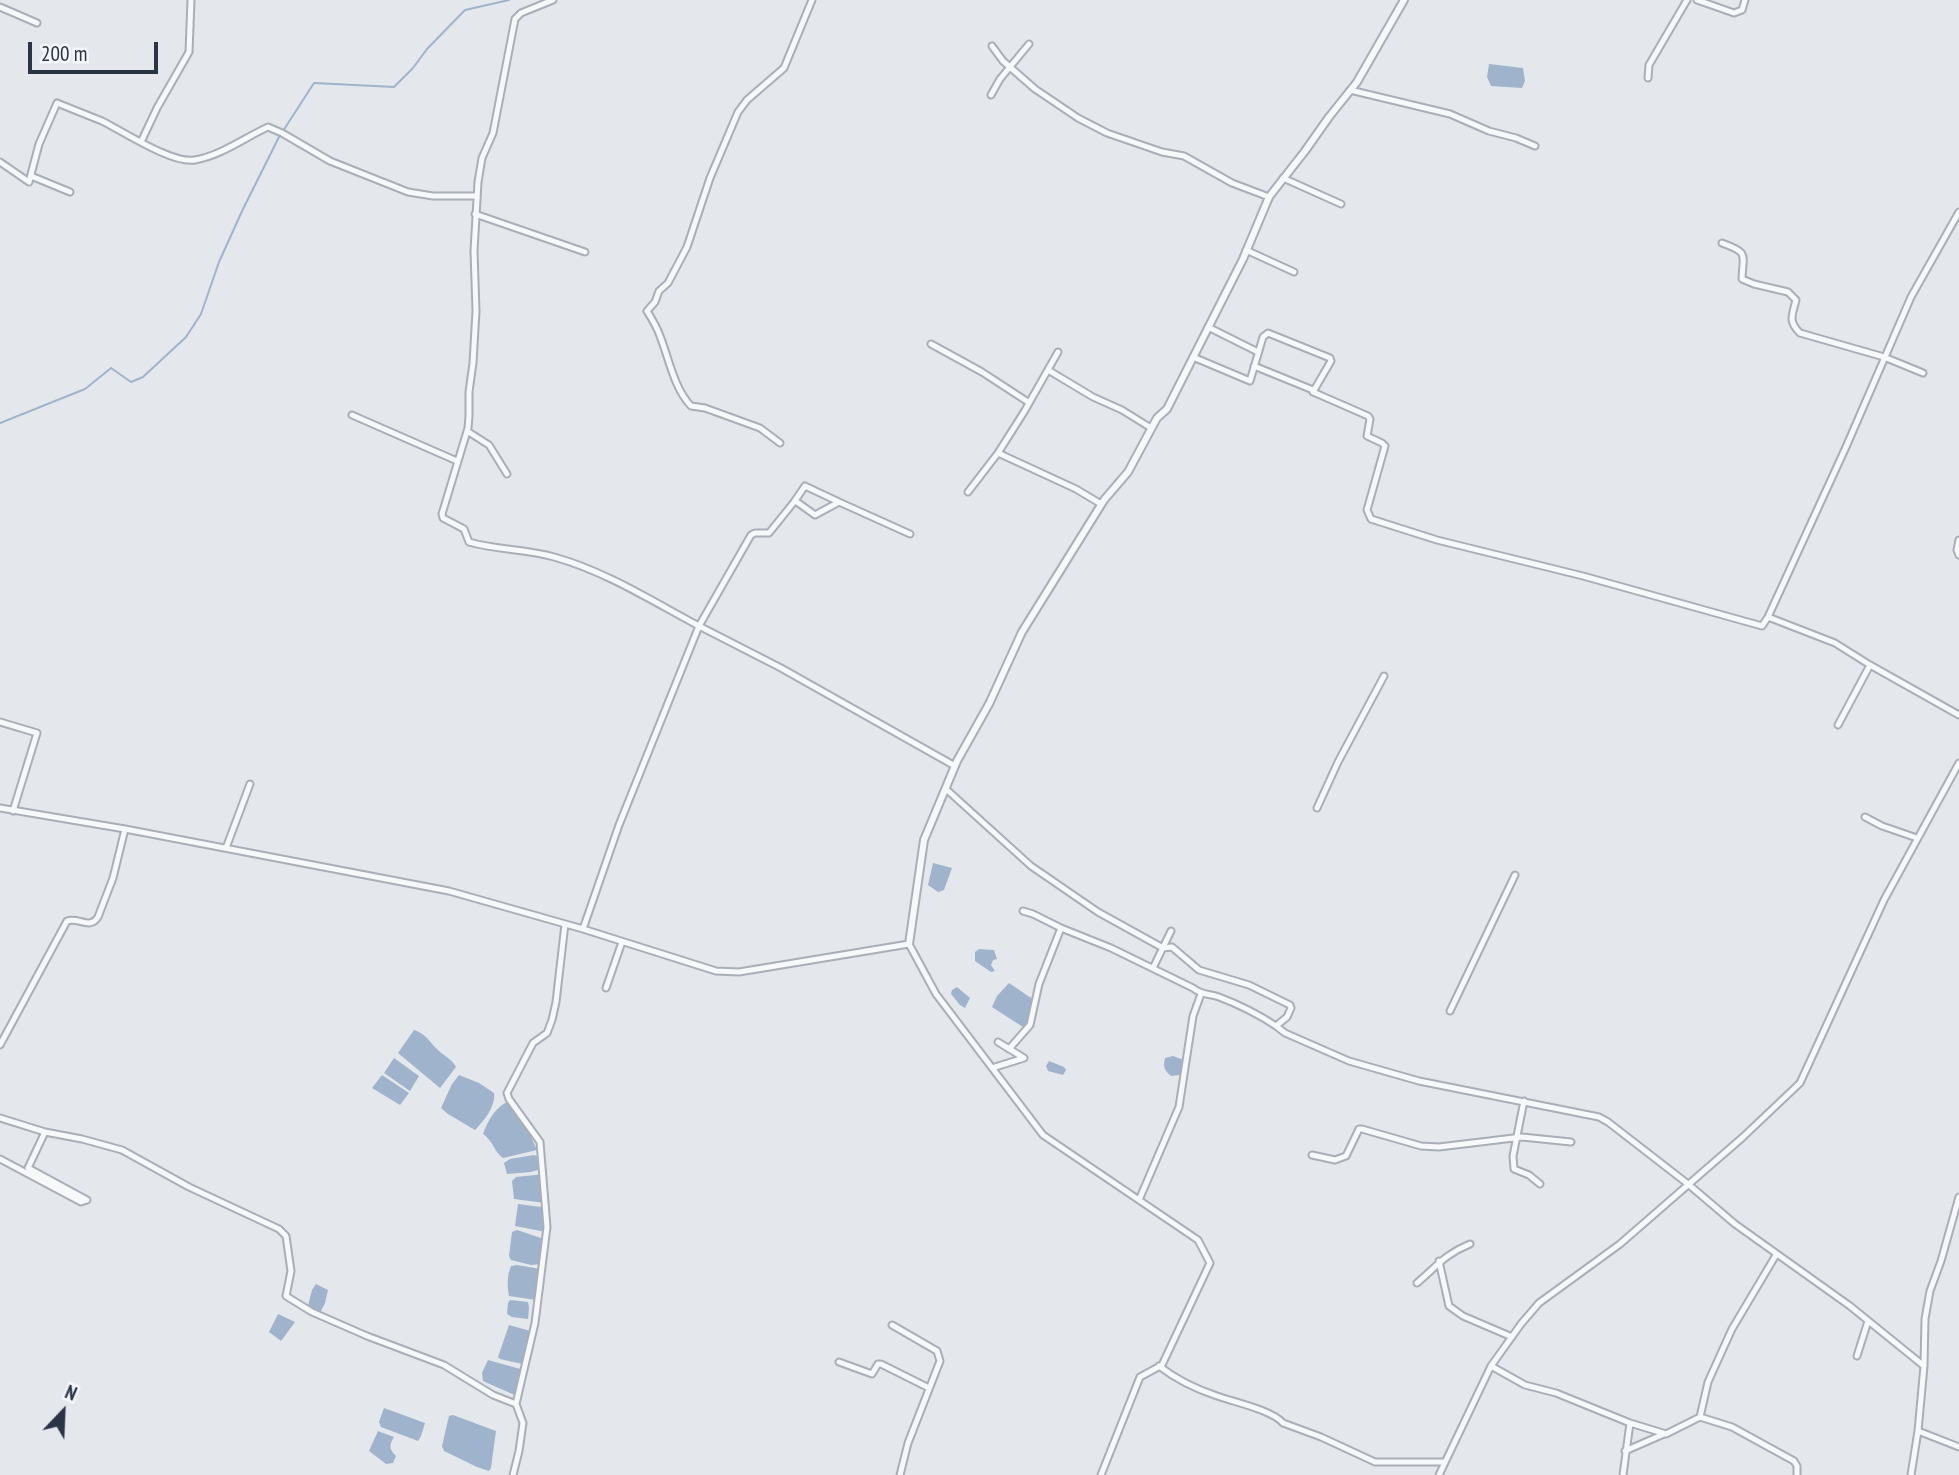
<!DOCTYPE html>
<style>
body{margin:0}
#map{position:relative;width:1959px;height:1475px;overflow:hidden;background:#e4e7ec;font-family:"PT Sans Narrow",sans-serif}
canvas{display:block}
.north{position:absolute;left:28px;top:1377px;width:70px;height:70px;-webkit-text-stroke:5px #f4f6f9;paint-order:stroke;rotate:23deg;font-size:19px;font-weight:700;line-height:28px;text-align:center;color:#2b3445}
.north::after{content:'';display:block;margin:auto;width:24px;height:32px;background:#2b3445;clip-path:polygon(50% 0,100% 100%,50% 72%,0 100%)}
.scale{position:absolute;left:28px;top:42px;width:130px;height:32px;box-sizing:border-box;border:4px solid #2b3445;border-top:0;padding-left:9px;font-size:21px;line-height:24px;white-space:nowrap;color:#2b3445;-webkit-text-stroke:5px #f4f6f9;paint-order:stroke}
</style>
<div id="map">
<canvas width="1959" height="1475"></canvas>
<div class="north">N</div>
<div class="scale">200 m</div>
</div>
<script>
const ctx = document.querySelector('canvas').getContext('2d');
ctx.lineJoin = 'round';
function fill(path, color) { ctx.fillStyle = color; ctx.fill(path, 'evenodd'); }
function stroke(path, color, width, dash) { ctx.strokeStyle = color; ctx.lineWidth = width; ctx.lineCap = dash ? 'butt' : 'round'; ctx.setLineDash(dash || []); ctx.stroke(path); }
fill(new Path2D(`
 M1489,64L1523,68L1525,81L1522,88L1491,86L1487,77Z
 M933,863L952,868L944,890L938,892L928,885Z
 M979,949L994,950L997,959L993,960L991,965L995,971L991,972L975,961V952Z
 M1009,983L1034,1000L1026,1029L992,1007L997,996Z
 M957,987L970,998L965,1008L960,1005L951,994L952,990Z
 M414,1030C427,1034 429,1042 438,1050C444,1056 452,1059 456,1067L440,1088L398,1053Z
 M1173,1056L1184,1060V1068L1180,1075L1171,1076C1164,1070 1163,1067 1165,1058Z
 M394,1058L419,1076L410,1091L384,1073Z
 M1049,1061L1064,1067L1066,1070L1063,1075L1048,1071L1046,1066Z
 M382,1075L409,1093L400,1105L372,1088Z
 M459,1075L479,1083L494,1093C496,1106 484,1121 475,1130L448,1114L441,1108L452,1084Z
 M507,1102L527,1128L537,1150L503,1158C494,1152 495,1143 483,1134C487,1122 495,1108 507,1102Z
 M534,1155L539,1157L541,1169L531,1172L507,1174L504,1163L510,1159Z
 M544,1174L545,1203L514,1199L512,1181L516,1177Z
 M518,1204L541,1207L547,1211L546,1232L515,1226Z
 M517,1230L541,1238L546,1241L542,1264L531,1265L511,1260L509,1256L512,1232Z
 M517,1265L540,1269L536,1300L509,1296C507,1286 507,1275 511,1266Z
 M316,1284L328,1290L325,1303L321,1311H316L308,1306L312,1290Z
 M510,1300L528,1302L529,1308L528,1319L512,1317L507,1314L508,1303Z
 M278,1314L295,1322L281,1341L269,1332Z
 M509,1325L534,1332L532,1350L527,1365L500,1359L498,1357Z
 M488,1360L524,1370L519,1397L483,1381L482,1373Z
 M384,1408L425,1423L421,1436L418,1441L381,1427L379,1422Z
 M453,1415L496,1431L491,1468L489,1471L477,1467L444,1451L442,1446L448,1420L449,1416Z
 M378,1431L394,1437C389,1445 389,1449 396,1456L393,1463L386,1464L369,1451Z`), '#9fb4cc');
stroke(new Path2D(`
 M283,131L314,83L394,87L413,68L427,49L465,10L509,0
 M0,423L85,389L111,368L131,382L143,377L186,337L201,314L219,262L243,209L280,135`), '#9fb4cc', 2);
const minor = new Path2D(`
 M553,0L521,13L515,19L493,133L482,158L478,182L474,251L476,311L473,363L469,392V416L468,428L442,514L443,518L464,529L469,542C496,550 526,549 554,557C605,571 652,601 699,626L751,535L755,533H769L794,502H797L815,515L839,502L910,534
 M1697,0L1734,13L1742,10L1745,0
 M0,7L37,23
 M992,46L1003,61L1035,89L1078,118L1107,133L1162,152L1184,156L1232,183L1269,197
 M1648,78L1649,65L1687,0
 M1350,90L1450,114L1489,131L1516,138L1535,146
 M991,95L1000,79L1029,44
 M141,142L157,108L189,52L191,0
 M0,162L29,182L39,144L57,103C72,109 87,115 102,121C124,132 172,164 195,160C222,155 244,138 268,127L282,133L330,161L408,192L433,196H477
 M31,176L70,192
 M1283,178L1341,204
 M475,214L585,252
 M1722,243C1749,253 1743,253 1742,279L1754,284L1788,292L1796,300C1792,316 1788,321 1800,333L1884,357L1923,373
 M1246,250L1294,272
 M1208,327L1258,352
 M931,344L982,372L1028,402
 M1193,357L1250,381L1263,337L1268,333L1330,358L1331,361L1313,392L1368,416L1370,419L1367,436L1382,443L1385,446L1367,510L1371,519L1437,540L1583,576L1762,626L1768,617L1835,643L1870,665L1959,715
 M1254,366L1313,390
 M1048,370L1093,397L1122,410L1151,428
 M352,415L457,461
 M467,431L489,445L507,474
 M780,443L760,428L705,408L691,406C674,388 669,359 660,336C657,327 652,319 647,311L655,302L659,291L668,283L687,247L710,178L738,112L747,100L784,68L812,0
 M998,453L1076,489L1101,504
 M968,492L998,453L1024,412L1058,352
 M794,502L805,486L839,502
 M1959,540L1957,550L1959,555
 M1768,617L1846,447L1911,297L1959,212
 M0,722L37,733L13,811
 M1838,725L1870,665
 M946,789L1031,866L1098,912L1163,948L1172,947L1199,970L1249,985L1290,1005L1291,1008L1287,1017L1276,1026L1285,1033L1349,1061L1419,1081L1599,1117L1608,1122L1688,1184L1735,1224L1850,1306L1924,1366
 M0,808L125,829L449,891L583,929L716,971L739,972L909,944L936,994L1043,1135L1198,1240L1210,1263L1162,1365L1140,1377L1101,1475
 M1317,808L1338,762L1384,676
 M1865,817L1882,826L1917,838
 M226,848L250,784
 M1023,911L1033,914L1061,928L1111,948L1193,988C1203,996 1208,993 1219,997C1240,1005 1258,1014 1276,1026
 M583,929L619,825L699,626L781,668L955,766
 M1153,968L1171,931
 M606,988L622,942
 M1450,1011L1515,875
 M0,1045L67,921C79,917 90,930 98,917L113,878L125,829
 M1009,1049L1030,1025L1039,984L1061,928
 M992,1068L1024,1058L998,1042
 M1524,1101L1513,1156L1514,1169L1529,1175L1540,1184
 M0,1118L45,1132L82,1139L122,1150L189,1187L279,1229L286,1236L291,1271L286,1296L312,1312L367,1336L444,1365L493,1395L516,1404
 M45,1132L28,1168L87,1200
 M1312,1155L1335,1160L1346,1156L1359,1129H1362L1421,1146L1439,1147L1522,1137L1571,1142
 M0,1159L81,1202L87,1200
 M1139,1200L1179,1107L1193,1016L1201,994
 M1439,1261L1449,1306L1463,1316L1512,1337
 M1417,1283C1436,1267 1445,1254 1470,1244
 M892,1325L937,1351L940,1361L908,1443L900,1475
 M1857,1356L1868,1321
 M839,1362L872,1374L878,1364H881L929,1388
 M1159,1366C1177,1380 1196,1389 1217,1396C1234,1402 1272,1410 1283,1423L1321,1437L1375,1462H1445
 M1491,1366L1525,1385L1556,1393L1630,1423L1666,1434L1700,1417L1732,1427L1794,1461L1797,1466V1475
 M1700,1417L1708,1382L1732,1329L1776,1255
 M1918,1431L1959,1447
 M1625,1451L1664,1434
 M513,1475L519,1451L523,1423L516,1404L535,1323L547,1227L540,1142L509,1099L507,1093L533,1043L547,1033L552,1020L556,1002L565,924
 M1439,1475L1491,1366L1521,1324L1539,1303L1620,1244L1743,1137L1800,1083L1884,900L1959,763
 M1623,1475L1630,1423
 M1911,1475L1918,1431L1924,1366L1925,1319L1930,1291L1941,1261L1959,1197`);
const tertiary = new Path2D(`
 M909,944L924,840L957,761L989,704L1022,632L1104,500L1128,472L1157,418L1167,409L1243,259L1269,197L1305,151L1329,117L1357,82L1404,0`);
stroke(minor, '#a9aeb7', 9);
stroke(tertiary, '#a9aeb7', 10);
stroke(minor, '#f7f8fa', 5);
stroke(tertiary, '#f7f8fa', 6);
</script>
